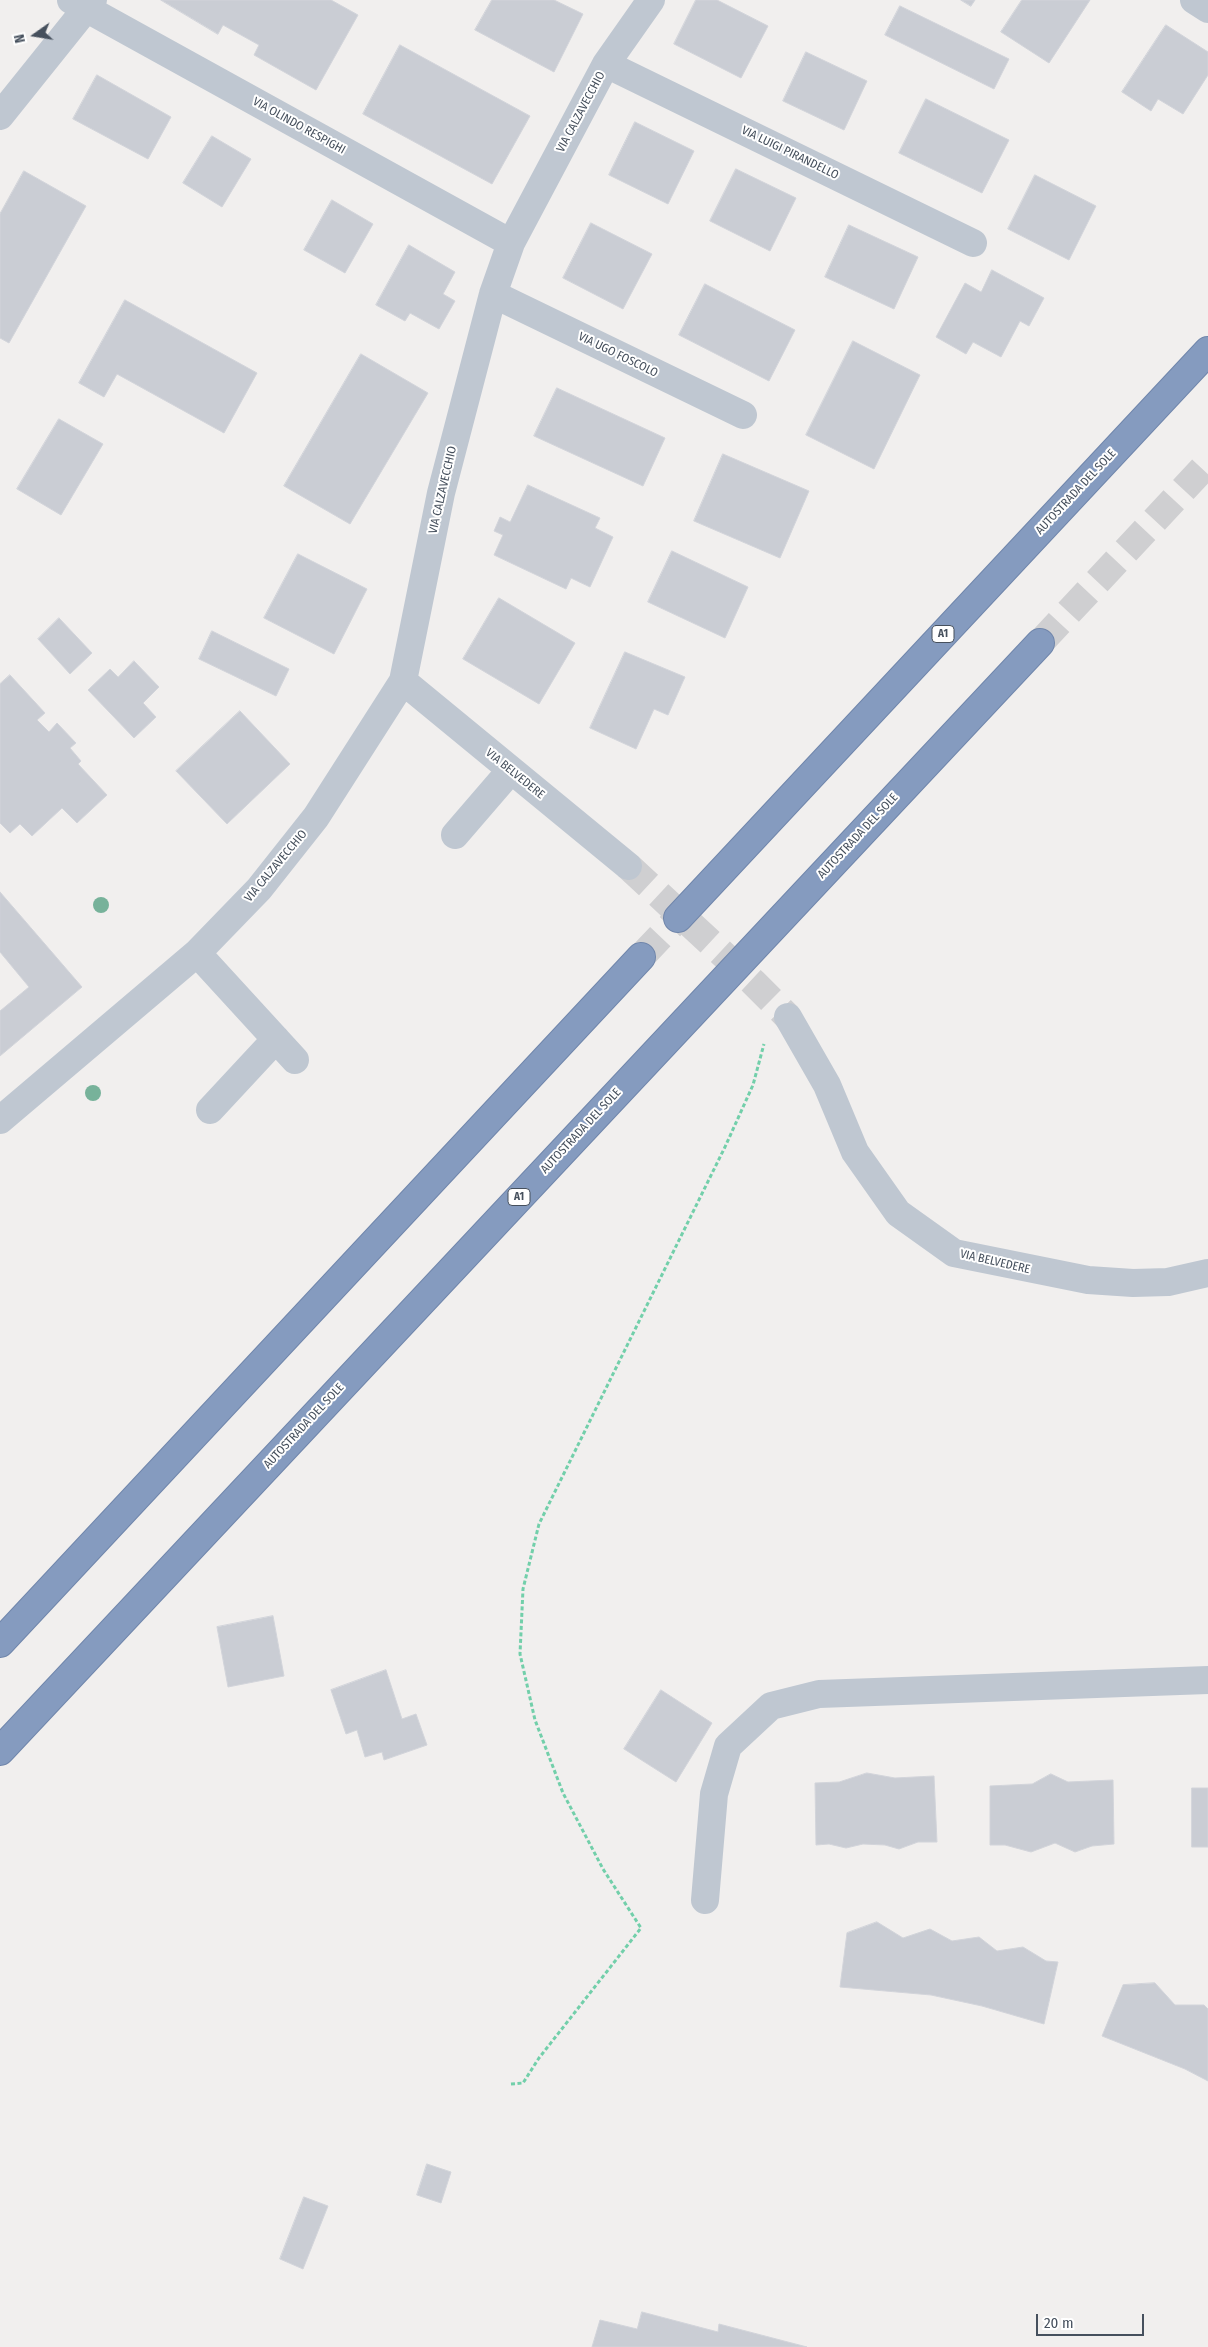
<!DOCTYPE html>
<style>
body{margin:0}
#map{position:relative;width:1208px;height:2347px;overflow:hidden;background:#f1efee;font-family:"Fira Sans Condensed",sans-serif}
canvas{display:block}
.north{position:absolute;left:10px;top:10px;width:50px;height:50px;-webkit-text-stroke:4px #fff;paint-order:stroke;rotate:257deg;font-size:14px;font-weight:700;line-height:20px;text-align:center;color:#46505d}
.north::after{content:'';display:block;margin:auto;width:18px;height:22px;background:#46505d;clip-path:polygon(50% 0,100% 100%,50% 72%,0 100%)}
.scale{position:absolute;left:1036px;top:2314px;width:108px;height:22px;box-sizing:border-box;border:2px solid #46505d;border-top:0;padding-left:6px;font-size:15px;line-height:18px;white-space:nowrap;color:#46505d;-webkit-text-stroke:4px #fff;paint-order:stroke}
</style>
<div id="map">
<canvas width="1208" height="2347"></canvas>
<div class="north">N</div>
<div class="scale">20 m</div>
</div>
<script>
const ctx = document.querySelector('canvas').getContext('2d');
ctx.lineJoin = 'round';
function fill(path, color) { ctx.fillStyle = color; ctx.fill(path, 'evenodd'); }
function stroke(path, color, width, dash) { ctx.strokeStyle = color; ctx.lineWidth = width; ctx.lineCap = dash ? 'butt' : 'round'; ctx.setLineDash(dash || []); ctx.stroke(path); }
function label(font, color, halo, rows, align = 'center') {
  ctx.font = font + ' "Fira Sans Condensed",sans-serif'; ctx.lineWidth = 4; ctx.setLineDash([]); ctx.textBaseline = 'middle'; ctx.strokeStyle = halo; ctx.fillStyle = color; for (const [text, x, y, turn = 0] of rows) {
    ctx.save(); ctx.translate(x, y); ctx.rotate((+turn || 0) * Math.PI / 180); ctx.textAlign = isNaN(turn) ? turn : align; if (halo) ctx.strokeText(text, 0, 0); ctx.fillText(text, 0, 0); ctx.restore();
  }
}
const building = new Path2D(`
 M161,0H331L358,15L316,90L254,55L259,45L223,25L218,34Z
 M492,0H554L583,14L554,72L475,30Z
 M696,0H717L768,26L741,78L674,44Z
 M961,0H975L971,6Z
 M1022,0H1090L1049,63L1001,32Z
 M900,6L1009,59L994,89L885,35Z
 M1166,25L1208,52V75L1183,114L1158,99L1151,111L1122,92Z
 M400,45L530,116L492,184L363,114Z
 M806,52L867,81L844,130L783,101Z
 M97,75L171,117L148,159L73,119Z
 M926,99L1009,140L982,193L899,153Z
 M635,122L694,151L668,204L609,175Z
 M212,136L251,159L222,207L183,183Z
 M736,169L796,198L770,251L710,221Z
 M24,171L86,206L9,343L0,338V214Z
 M1035,175L1096,206L1069,260L1008,229Z
 M332,200L373,224L345,273L304,250Z
 M591,223L652,254L623,309L563,278Z
 M849,225L918,257L894,309L825,277Z
 M409,245L455,272L443,294L455,301L439,329L410,313L405,321L376,305Z
 M992,270L1044,298L1029,326L1020,321L1001,357L973,342L966,354L936,337L965,283L981,292Z
 M705,284L795,330L769,381L679,335Z
 M125,300L257,373L224,433L117,374L104,397L79,383Z
 M853,341L920,375L874,469L806,435Z
 M361,354L428,393L350,524L284,486Z
 M557,388L665,438L643,486L534,436Z
 M59,419L103,444L61,515L17,489Z
 M723,454L809,491L780,558L694,521Z
 M528,485L600,518L595,528L613,537L590,587L571,578L566,589L494,555L503,535L494,531L500,517L510,522Z
 M672,551L748,587L725,638L648,602Z
 M298,554L367,589L334,654L264,618Z
 M499,598L575,643L539,704L463,659Z
 M59,618L92,653L70,674L38,639Z
 M212,631L289,669L276,696L199,659Z
 M625,652L685,677L668,715L654,709L636,749L590,728Z
 M134,661L159,687L143,703L156,717L134,738L88,690L110,669L118,677Z
 M10,675L45,713L37,720L49,732L57,723L76,743L70,748L81,761L78,764L107,795L77,823L62,808L32,836L20,824L10,833L0,823V684Z
 M240,711L290,764L227,824L176,771Z
 M0,892L82,987L0,1056V1011L29,987L0,952Z
 M273,1616L284,1676L228,1687L217,1627Z
 M386,1670L402,1719L416,1714L427,1745L384,1760L382,1752L365,1757L357,1730L346,1734L331,1690Z
 M661,1690L712,1723L676,1782L624,1749Z
 M867,1773L895,1778L934,1776L937,1842H918L899,1849L885,1845L863,1844L846,1848L829,1844L816,1845L815,1783L839,1782Z
 M1051,1774L1068,1782L1113,1780L1114,1844L1092,1846L1075,1852L1055,1843L1031,1852L1005,1845H990V1786L1032,1784Z
 M1192,1788H1208V1847H1192Z
 M877,1922L903,1938L930,1929L952,1941L979,1937L997,1951L1023,1947L1046,1961L1058,1962L1044,2024L982,2006L931,1995L840,1987L847,1933Z
 M1155,1983L1175,2005H1204L1208,2009V2081L1185,2069L1102,2036L1123,1985Z
 M427,2164L451,2172L441,2203L417,2195Z
 M304,2197L328,2206L303,2269L280,2259Z
 M642,2312L718,2332L719,2324L807,2347H592L600,2320L637,2329Z`);
fill(building, '#cacdd4');
stroke(building, '#d2d4da', 1);
stroke(new Path2D(`
 M628,866L753,982L788,1017`), '#cfcfd1', 28, [28, 14]);
stroke(new Path2D(`
 M1040,643L1208,463
 M641,957L678,918`), '#cfcfd1', 28, [28, 14]);
const motorway = new Path2D(`
 M678,918L1208,351
 M0,1643L641,957
 M0,1751L1040,643`);
stroke(motorway, '#7086ab', 30);
stroke(new Path2D(`
 M511,2084L523,2083L539,2058L641,1928L603,1869L563,1793L535,1720L520,1654L523,1589L539,1524L725,1147L753,1085L764,1044`), '#72cfaa', 3, [4, 2.5]);
stroke(new Path2D(`
 M71,0L511,243
 M1194,0L1208,9
 M606,64L973,243
 M0,116L93,0
 M493,294L743,415
 M403,681L628,866
 M455,835L511,770
 M197,953L295,1060
 M788,1017L827,1085L855,1152L898,1213L954,1253L1088,1280L1133,1283L1168,1282L1208,1273
 M210,1110L276,1039
 M0,1120L197,953L259,889L316,817L403,681L441,493L493,294L511,243L606,64L651,0
 M705,1900L714,1794L728,1746L771,1706L819,1694L1208,1680`), '#bfc7d1', 28);
stroke(motorway, '#859bbf', 28);
ctx.fillStyle = '#77b29a';
for (const [x, y] of [
 [101,905],
 [93,1093]
]) { ctx.beginPath(); ctx.arc(x, y, 8, 0, 2 * Math.PI); ctx.fill(); }
for (const [x, y, w] of [
 [943,634,22],
 [519,1197,22]
]) { const box = new Path2D(); box.roundRect(x - w / 2, y - 8.5, w, 17, 4); ctx.fillStyle = '#fff'; ctx.fill(box); stroke(box, '#46505d', 1); }
label('bold 11px', '#46505d', null, [
 ["A1",943,634],
 ["A1",519,1197]
]);
label('12px', '#46505d', '#fff', [
 ["VIA CALZAVECCHIO",581,112,-62],
 ["VIA OLINDO RESPIGHI",299,126,29],
 ["VIA LUIGI PIRANDELLO",790,153,26],
 ["VIA UGO FOSCOLO",618,355,26],
 ["VIA CALZAVECCHIO",443,490,-77],
 ["AUTOSTRADA DEL SOLE",1076,492,-47],
 ["VIA BELVEDERE",515,774,39],
 ["AUTOSTRADA DEL SOLE",858,836,-47],
 ["VIA CALZAVECCHIO",276,866,-50],
 ["AUTOSTRADA DEL SOLE",581,1131,-47],
 ["VIA BELVEDERE",995,1262,13],
 ["AUTOSTRADA DEL SOLE",304,1426,-47]
]);
</script>
